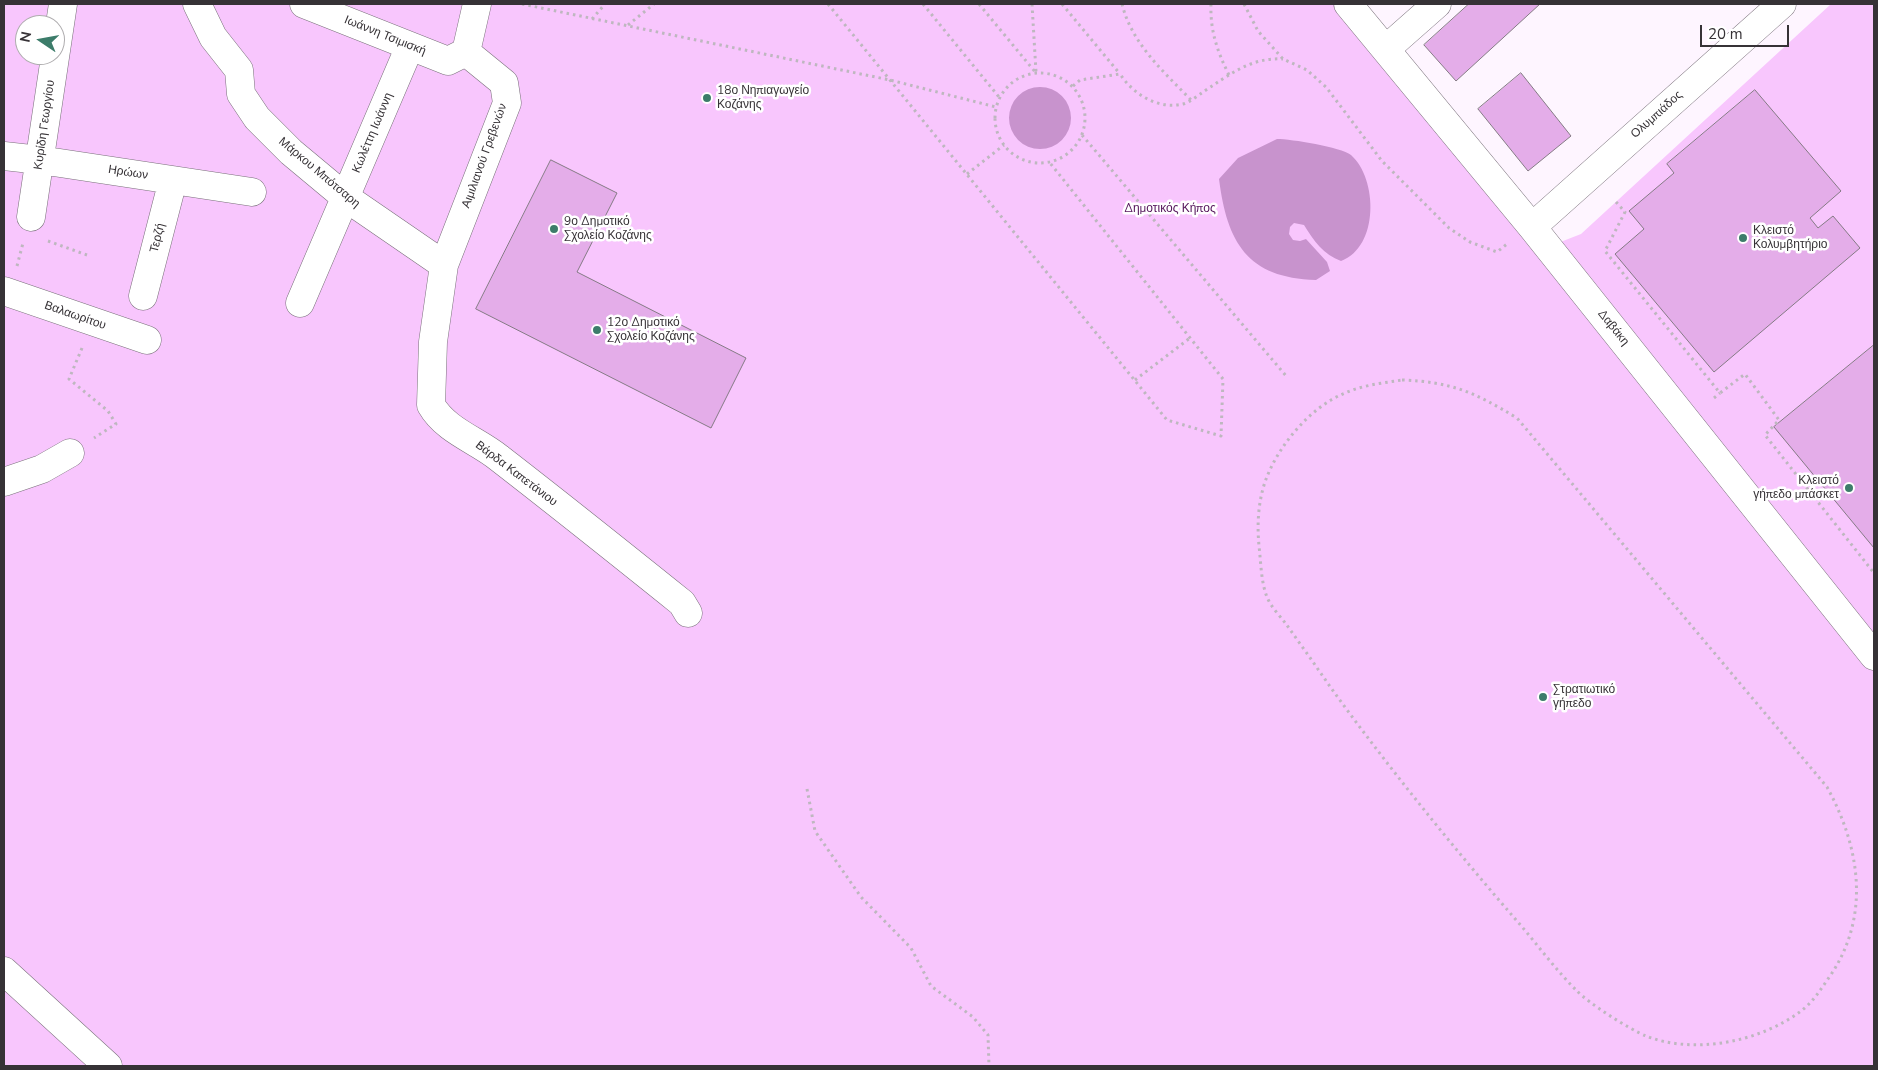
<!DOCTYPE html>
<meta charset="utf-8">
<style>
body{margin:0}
#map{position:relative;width:1878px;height:1070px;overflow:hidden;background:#fef5ff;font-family:"Nunito Sans",sans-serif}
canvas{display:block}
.frame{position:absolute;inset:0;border:5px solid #363236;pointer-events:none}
.north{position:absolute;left:15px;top:15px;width:50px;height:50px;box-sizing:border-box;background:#fff;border:1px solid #afadaf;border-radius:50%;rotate:282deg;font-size:14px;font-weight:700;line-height:20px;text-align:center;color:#363236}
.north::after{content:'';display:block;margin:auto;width:18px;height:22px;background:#3c7c6a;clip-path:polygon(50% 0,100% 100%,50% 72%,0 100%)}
.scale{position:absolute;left:1700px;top:25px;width:89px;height:22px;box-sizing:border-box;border:2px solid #363236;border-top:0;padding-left:6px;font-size:15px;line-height:18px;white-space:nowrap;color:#363236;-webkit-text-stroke:4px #fff;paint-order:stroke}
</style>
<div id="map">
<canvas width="1878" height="1070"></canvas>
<div class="frame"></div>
<div class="north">N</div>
<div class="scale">20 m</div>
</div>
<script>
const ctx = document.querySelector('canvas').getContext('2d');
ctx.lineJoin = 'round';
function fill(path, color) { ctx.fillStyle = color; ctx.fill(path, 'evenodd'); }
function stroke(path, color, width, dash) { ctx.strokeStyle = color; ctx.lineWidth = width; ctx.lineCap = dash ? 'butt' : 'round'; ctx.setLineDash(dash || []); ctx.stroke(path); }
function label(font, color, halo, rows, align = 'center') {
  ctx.font = font + ' "Nunito Sans",sans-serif'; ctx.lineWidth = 5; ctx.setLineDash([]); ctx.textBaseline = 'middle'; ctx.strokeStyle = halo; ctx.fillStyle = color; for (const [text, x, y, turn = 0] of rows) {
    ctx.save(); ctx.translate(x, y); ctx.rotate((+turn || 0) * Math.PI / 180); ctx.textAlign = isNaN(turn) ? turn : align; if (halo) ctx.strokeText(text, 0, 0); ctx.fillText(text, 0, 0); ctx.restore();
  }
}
fill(new Path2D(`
 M4,4H1338L1545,248L1581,234L1831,4H1874V1066H4ZM25,25H55V55H25Z`), '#f8c6fd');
fill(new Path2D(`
 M1009 118a31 31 0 1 1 62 0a31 31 0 1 1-62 0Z
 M1277,139C1291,139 1341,147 1351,155C1378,179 1379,247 1341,261C1324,255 1313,240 1304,225L1294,223L1290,227L1289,234L1293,240L1300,241L1306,239L1327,262L1330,271L1316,280C1247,278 1227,242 1219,179L1238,158Z`), '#c893cd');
const building = new Path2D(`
 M1469,4H1540L1456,81L1424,45Z
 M1521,73L1571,136L1528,171L1478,109Z
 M1755,90L1841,191L1810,218L1818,228L1833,216L1860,248L1714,372L1615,254L1644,229L1629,211L1674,173L1667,164Z
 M551,160L617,193L577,272L746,358L711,428L476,309Z
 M1874,345V548L1774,427Z`);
fill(building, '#e4ade9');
stroke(building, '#857b85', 1);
const minor = new Path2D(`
 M197,4L213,37L239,70L241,94L257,118L291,152L345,197L444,265
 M304,4L448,61L466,52
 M1348,4L1532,227L1874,656
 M1386,49L1437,4
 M466,52L504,83L507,103L444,265L433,342L431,405C446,431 477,440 499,458C561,506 621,554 682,603L688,613
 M466,52L477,4
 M4,156L40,160L252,192
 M31,217L63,4
 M1532,227L1782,4
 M4,291L147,340
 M143,296L173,180
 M300,303L410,46
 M4,482L42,469L70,453
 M4,971L108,1066`);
stroke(minor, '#7a717b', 29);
stroke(new Path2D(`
 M522,4L890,80L996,107
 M828,4L1167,420L1221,436L1223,379L1050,163
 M923,4L999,97
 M979,4L1036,73
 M1032,4L1036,72
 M1062,4L1120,74
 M1122,4C1132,44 1163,71 1191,100
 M1211,4C1210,30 1217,51 1229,75
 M1244,4L1258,31L1283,59L1307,70L1326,87L1382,161L1449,228L1470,242L1497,252L1507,244
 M592,19L605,4
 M628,25L654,4
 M995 118a45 45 0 1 1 90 0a45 45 0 1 1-90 0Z
 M1073,86L1080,80L1120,74C1133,94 1158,110 1183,104C1190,102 1197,96 1203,92C1229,75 1251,57 1283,59
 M1082,135L1287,377
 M967,174L1004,145
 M1616,202L1625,212L1605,251L1720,393L1745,374L1779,420L1765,435L1874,573
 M48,241L87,255
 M17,266L23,243
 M82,348L69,379L108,411L116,424L94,438
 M1135,380L1190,338
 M1402,380C1452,382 1474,392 1517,418L1827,787C1860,847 1871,916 1830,976C1821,989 1813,1002 1801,1011C1760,1042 1694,1055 1646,1036C1629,1029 1588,1003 1576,990C1555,969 1537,944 1517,921C1452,846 1389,768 1331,688C1316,666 1301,645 1286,624C1280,616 1271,607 1267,597C1261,582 1261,563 1259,546C1257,525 1258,503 1265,482C1277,447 1310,407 1345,393C1363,385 1383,383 1402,380Z
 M1714,398L1720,393
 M807,789L815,831L861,897L911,948L931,986L973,1017L988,1035L989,1066`), '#beb7bf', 3, [2.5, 4]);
stroke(minor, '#fff', 28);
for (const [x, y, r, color] of [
 [707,98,5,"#3c7c6a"],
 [554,229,5,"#3c7c6a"],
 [1743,238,5,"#3c7c6a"],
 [597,330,5,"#3c7c6a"],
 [1849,488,5,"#3c7c6a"],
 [1543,697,5,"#3c7c6a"]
]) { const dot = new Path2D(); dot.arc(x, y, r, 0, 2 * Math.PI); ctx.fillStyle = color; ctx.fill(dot); stroke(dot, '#fff', 2); }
label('12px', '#363236', '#fff', [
 ["Ιωάννη Τσιμισκή",385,36,22],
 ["Ολυμπιάδος",1657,115,-42],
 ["Κυρίδη Γεωργίου",45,125,-82],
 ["Κωλέττη Ιωάννη",373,133,-67],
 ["Αιμιλιανού Γρεβενών",485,156,-70],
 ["Ηρώων",128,173,9],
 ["Μάρκου Μπότσαρη",319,173,40],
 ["Τερζή",158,238,-76],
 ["Βαλαωρίτου",75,316,19],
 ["Δαβάκη",1613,328,51],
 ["Βάρδα Καπετάνιου",516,474,37]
]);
label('12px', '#363236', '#fff', [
 ["18ο Νηπιαγωγείο",717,91],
 ["Κοζάνης",717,105],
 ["9ο Δημοτικό",564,222],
 ["Σχολείο Κοζάνης",564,236],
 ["Κλειστό",1753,231],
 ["Κολυμβητήριο",1753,245],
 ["12ο Δημοτικό",607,323],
 ["Σχολείο Κοζάνης",607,337],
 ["Κλειστό",1839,481,"right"],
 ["γήπεδο μπάσκετ",1839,495,"right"],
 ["Στρατιωτικό",1553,690],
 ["γήπεδο",1553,704]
], 'left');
label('12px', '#53125a', '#fff', [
 ["Δημοτικός Κήπος",1170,209]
]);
</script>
